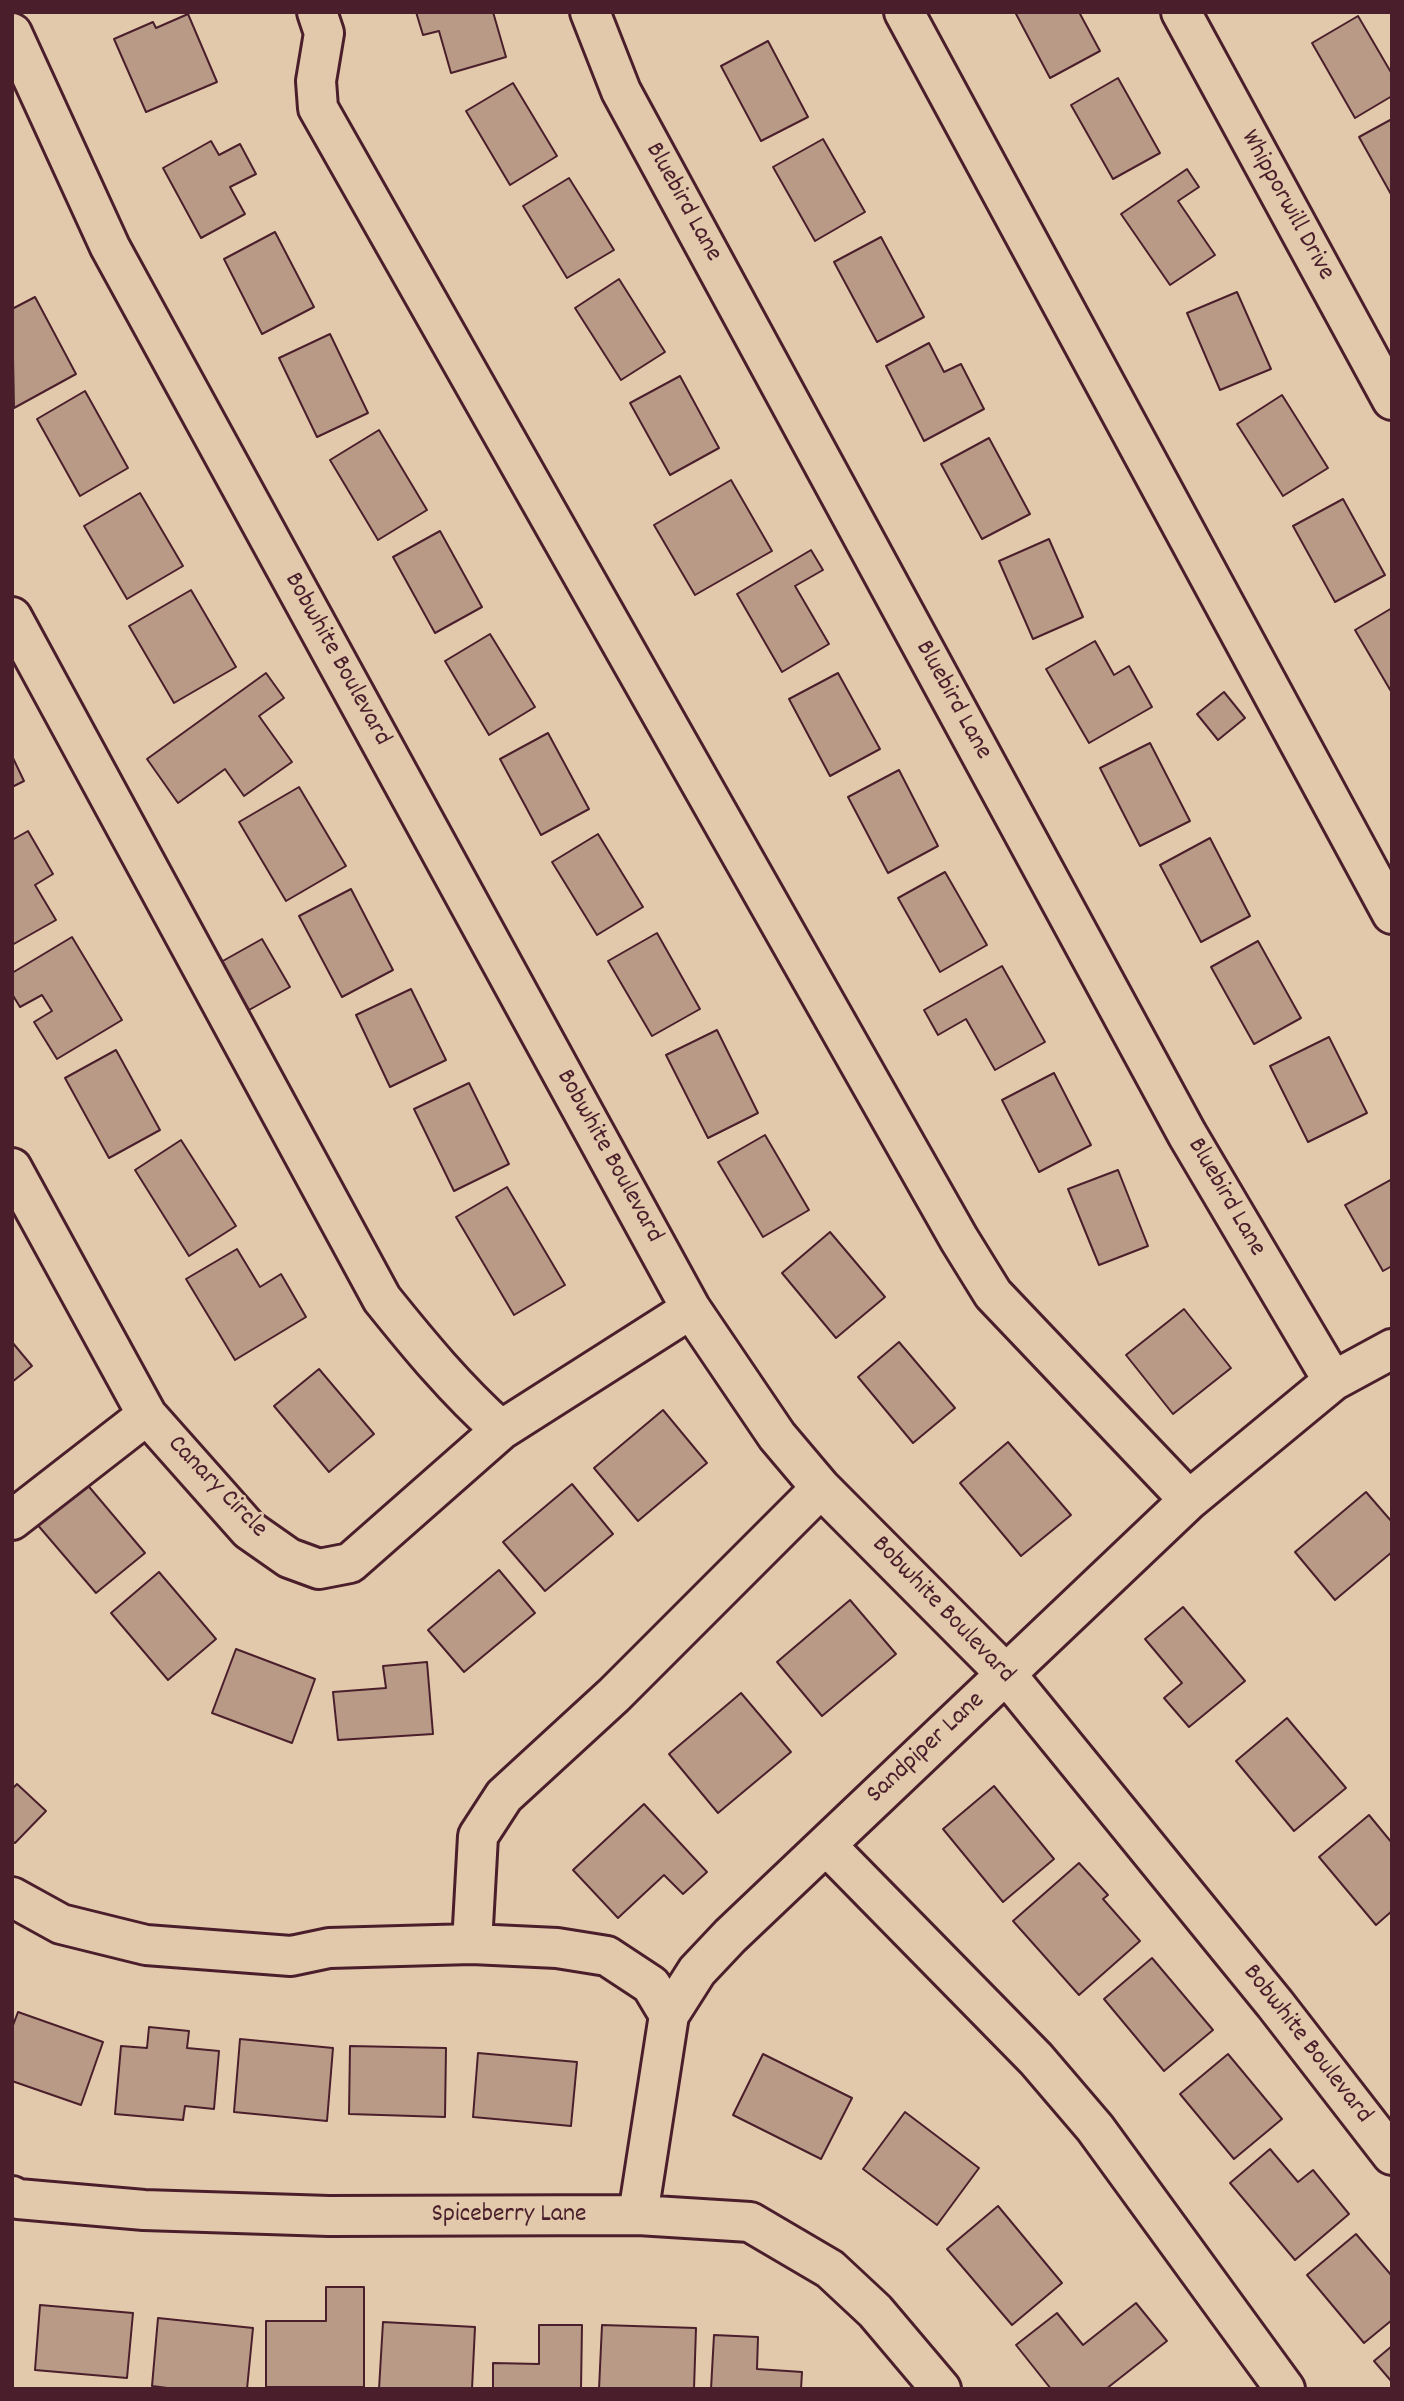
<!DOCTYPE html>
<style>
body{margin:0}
#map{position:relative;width:1404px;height:2401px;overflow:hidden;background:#e3c9ab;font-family:Dekko,sans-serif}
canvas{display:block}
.frame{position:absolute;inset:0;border:14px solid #4a1f2b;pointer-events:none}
</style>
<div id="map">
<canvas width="1404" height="2401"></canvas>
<div class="frame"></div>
</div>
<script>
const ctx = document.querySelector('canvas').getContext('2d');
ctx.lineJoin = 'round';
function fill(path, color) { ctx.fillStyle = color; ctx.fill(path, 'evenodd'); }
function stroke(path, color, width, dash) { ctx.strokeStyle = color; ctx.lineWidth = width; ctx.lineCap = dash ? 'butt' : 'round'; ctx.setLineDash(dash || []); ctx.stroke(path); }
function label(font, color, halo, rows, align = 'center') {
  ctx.font = font + ' Dekko,sans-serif'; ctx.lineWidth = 5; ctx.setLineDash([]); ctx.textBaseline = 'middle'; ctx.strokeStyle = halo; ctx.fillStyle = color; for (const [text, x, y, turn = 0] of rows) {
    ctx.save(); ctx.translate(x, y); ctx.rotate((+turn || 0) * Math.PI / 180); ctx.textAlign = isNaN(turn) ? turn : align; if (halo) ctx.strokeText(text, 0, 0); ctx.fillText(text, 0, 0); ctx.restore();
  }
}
const building = new Path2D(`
 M416,12H493L506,57L451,73L439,31L423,35Z
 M1015,12H1079L1100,51L1050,78Z
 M188,14L217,82L146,112L114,39L153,22L156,28Z
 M1358,16L1392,74V96L1355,118L1312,43Z
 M768,41L808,117L761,141L721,66Z
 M1118,78L1160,153L1113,179L1071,105Z
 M513,83L557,156L510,185L466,111Z
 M1392,119V196L1359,137Z
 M823,139L865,212L815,241L773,167Z
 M211,141L219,155L240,144L256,174L230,187L245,214L201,238L163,168Z
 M1187,169L1199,187L1178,201L1215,255L1170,285L1121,214Z
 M569,178L614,250L567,278L523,206Z
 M275,232L314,307L262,334L224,259Z
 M881,237L924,317L877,342L834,262Z
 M619,279L665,352L621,380L575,308Z
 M1237,292L1271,369L1220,390L1187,313Z
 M35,297L76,374L14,408L12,309Z
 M330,334L368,413L317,437L279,358Z
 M929,343L944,372L961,364L984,409L924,441L886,366Z
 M680,376L719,448L670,475L630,403Z
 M85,391L128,468L80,496L37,419Z
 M1282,395L1328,468L1283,496L1237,424Z
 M379,430L427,510L378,540L330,460Z
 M989,438L1030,514L982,539L941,464Z
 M731,480L772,551L695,595L654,525Z
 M140,493L183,566L127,599L84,526Z
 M1343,499L1385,575L1335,602L1293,526Z
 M440,531L482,607L435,633L393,557Z
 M1049,539L1083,617L1033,639L999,561Z
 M811,550L823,570L795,586L829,644L782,672L737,594Z
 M191,590L236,667L174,703L129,626Z
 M1392,608V693L1355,630Z
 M490,634L535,707L489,735L445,661Z
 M1095,641L1114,675L1129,666L1152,707L1089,743L1046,669Z
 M266,673L284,698L259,716L292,762L244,796L225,769L178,803L147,759Z
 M838,673L880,749L830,776L789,699Z
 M1224,692L1245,718L1218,740L1197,714Z
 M548,733L589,809L541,835L500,759Z
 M1150,743L1190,821L1140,846L1100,768Z
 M12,756L24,781L12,787Z
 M899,770L938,846L888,873L848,797Z
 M299,787L346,866L286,901L239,822Z
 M28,831L53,874L35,885L56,920L12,945V840Z
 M598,834L643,907L597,935L552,862Z
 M1210,838L1250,916L1201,942L1160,865Z
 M945,872L987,945L940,972L898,898Z
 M351,889L393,970L342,997L299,916Z
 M657,933L700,1009L652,1036L608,961Z
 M72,937L122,1020L57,1059L34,1022L52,1011L42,995L20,1007L12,994V973Z
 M262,939L290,987L249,1010L221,962Z
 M1258,941L1301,1018L1254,1044L1211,967Z
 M1002,966L1045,1042L995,1070L966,1019L938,1035L924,1010Z
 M411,989L446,1060L390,1087L356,1015Z
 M717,1030L758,1113L708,1138L666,1055Z
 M1329,1037L1367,1113L1308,1142L1270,1066Z
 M116,1050L160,1130L109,1158L65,1078Z
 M1054,1073L1091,1145L1039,1172L1002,1100Z
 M469,1083L509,1164L454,1191L414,1109Z
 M765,1135L809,1210L763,1237L718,1162Z
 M181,1140L236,1226L189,1256L135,1170Z
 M1118,1170L1148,1246L1099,1265L1068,1189Z
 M1392,1179V1266L1383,1271L1345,1205Z
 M507,1187L565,1285L514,1315L456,1217Z
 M830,1232L885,1297L836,1338L782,1273Z
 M237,1249L260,1287L281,1274L306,1317L235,1360L186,1279Z
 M1184,1309L1231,1368L1173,1414L1126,1355Z
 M12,1342L32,1366L12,1382Z
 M899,1342L955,1408L913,1443L858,1377Z
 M319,1369L374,1434L329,1472L274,1406Z
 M663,1410L707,1463L638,1521L594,1468Z
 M1008,1442L1071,1515L1021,1556L960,1483Z
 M85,1482L145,1553L96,1593L36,1523Z
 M572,1484L613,1534L545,1591L503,1542Z
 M1366,1492L1392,1522V1552L1335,1600L1295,1552Z
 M499,1570L535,1613L464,1672L428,1630Z
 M159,1572L216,1639L168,1680L111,1613Z
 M850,1600L896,1654L822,1716L777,1662Z
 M1183,1607L1245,1681L1189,1727L1164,1698L1182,1683L1145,1639Z
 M236,1649L315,1679L292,1743L212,1713Z
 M427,1662L433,1734L338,1740L333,1692L386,1688L383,1666Z
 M741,1693L791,1752L718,1813L669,1754Z
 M1287,1718L1346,1788L1294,1831L1236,1761Z
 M17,1784L46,1811L15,1843L12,1841V1789Z
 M994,1786L1054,1859L1003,1902L943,1829Z
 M644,1804L707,1872L683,1894L664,1875L618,1918L573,1870Z
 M1369,1815L1392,1843V1911L1376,1925L1319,1857Z
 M1079,1863L1108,1895L1103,1899L1140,1941L1079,1995L1013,1921Z
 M1152,1958L1213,2030L1164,2071L1104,1999Z
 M18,2012L103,2042L81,2105L12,2081V2028Z
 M149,2027L189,2031L187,2048L219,2051L214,2109L185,2106L183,2120L115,2114L121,2046L147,2048Z
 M240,2039L333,2048L327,2121L234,2112Z
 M350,2046L446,2048L445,2117L349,2114Z
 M478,2053L577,2062L571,2126L473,2117Z
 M763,2054L852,2098L821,2159L733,2115Z
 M1228,2054L1282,2119L1234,2159L1180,2094Z
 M905,2112L979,2168L937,2225L863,2169Z
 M1270,2149L1298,2182L1313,2170L1349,2214L1295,2260L1230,2183Z
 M998,2206L1062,2283L1012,2325L947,2249Z
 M1356,2234L1392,2276V2320L1364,2343L1307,2275Z
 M326,2287H364V2387H266V2321H326Z
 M1136,2303L1167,2341L1106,2389H1051L1016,2345L1057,2313L1083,2345Z
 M40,2305L133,2313L127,2378L35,2370Z
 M158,2318L253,2328L247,2389H175L152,2386Z
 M383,2322L475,2327L472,2389H379Z
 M539,2325H582L581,2389H493V2363L539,2364Z
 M602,2325L696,2328L694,2389H599Z
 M714,2335L758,2337L757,2369L802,2372L801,2389H711Z
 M1392,2346V2382L1374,2361Z`);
fill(building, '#b89a87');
stroke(building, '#4a1f2b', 2);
const minor = new Path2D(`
 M317,12L324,33L316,81L318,108L959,1239L993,1294L1189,1500
 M590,12L621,91L1187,1134L1333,1381
 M904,12L1392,914
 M1181,12L1392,400
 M12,33L110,247L691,1309L777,1436L821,1488L1006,1674L1275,2004L1392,2155
 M12,617L382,1299C419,1345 456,1390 501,1430
 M12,1168L147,1415L249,1530L289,1558L319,1569L350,1563L501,1430L691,1309
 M12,1520L147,1415
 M826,1845L1036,2059L1095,2128L1285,2389
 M12,1897L61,1924L146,1945L291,1956L329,1948L472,1944L557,1948L607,1956L651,1985L669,2015
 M472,1944L478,1836L504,1796L614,1695L821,1488
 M12,2196L18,2199L144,2210L329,2216L638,2215L750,2222L830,2269L875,2311L941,2389
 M638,2215L669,2015L697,1971L730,1936L1189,1500L1333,1381L1392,1349`);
stroke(minor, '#4a1f2b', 44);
stroke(minor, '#e3c9ab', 38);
label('26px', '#4a1f2b', '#e3c9ab', [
 ["Bluebird Lane",682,203,61],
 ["Whipporwill Drive",1286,206,61],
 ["Bobwhite Boulevard",336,660,61],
 ["Bluebird Lane",952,701,61],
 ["Bobwhite Boulevard",608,1157,61],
 ["Bluebird Lane",1225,1198,60],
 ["Canary Circle",216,1488,46],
 ["Bobwhite Boulevard",942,1611,46],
 ["Sandpiper Lane",927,1749,-43],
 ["Bobwhite Boulevard",1306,2045,52],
 ["Spiceberry Lane",509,2216]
]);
</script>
